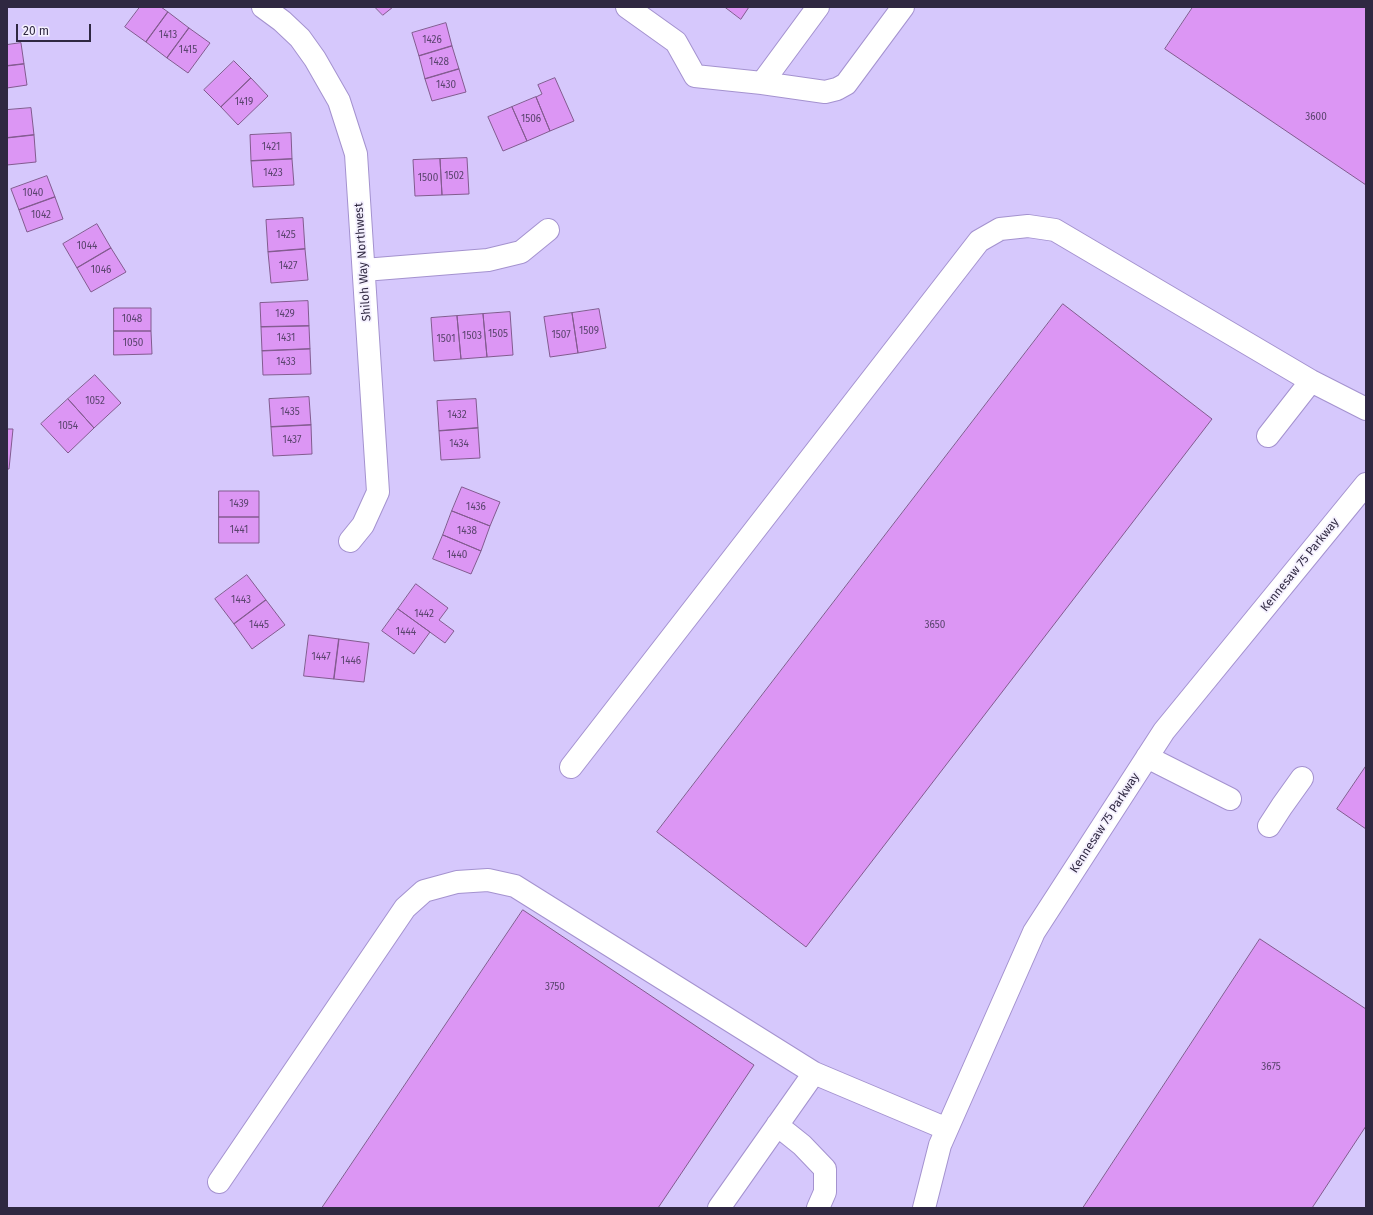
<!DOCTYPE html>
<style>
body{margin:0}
#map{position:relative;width:1373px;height:1215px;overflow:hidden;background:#d6c8fc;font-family:"Fira Sans",sans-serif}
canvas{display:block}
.frame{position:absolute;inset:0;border:8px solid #2f2841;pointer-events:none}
.scale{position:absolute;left:16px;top:24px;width:75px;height:18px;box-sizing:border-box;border:2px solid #2f2841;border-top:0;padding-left:5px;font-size:12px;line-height:14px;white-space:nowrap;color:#2f2841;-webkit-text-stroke:3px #f4f0fe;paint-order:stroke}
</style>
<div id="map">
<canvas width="1373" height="1215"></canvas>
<div class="frame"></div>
<div class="scale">20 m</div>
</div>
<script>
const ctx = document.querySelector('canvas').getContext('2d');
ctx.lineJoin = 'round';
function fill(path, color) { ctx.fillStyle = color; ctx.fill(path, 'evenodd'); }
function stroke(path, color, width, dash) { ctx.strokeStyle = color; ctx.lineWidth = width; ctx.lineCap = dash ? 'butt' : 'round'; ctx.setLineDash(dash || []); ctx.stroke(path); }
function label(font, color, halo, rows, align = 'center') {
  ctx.font = font + ' "Fira Sans",sans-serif'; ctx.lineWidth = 3.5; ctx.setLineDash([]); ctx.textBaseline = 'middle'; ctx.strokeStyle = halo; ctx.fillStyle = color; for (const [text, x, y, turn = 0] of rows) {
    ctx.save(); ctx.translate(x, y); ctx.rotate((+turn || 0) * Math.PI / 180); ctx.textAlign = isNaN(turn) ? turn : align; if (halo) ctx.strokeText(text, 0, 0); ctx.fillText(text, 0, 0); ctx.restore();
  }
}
const building = new Path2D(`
 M140,7H161L168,12L146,42L125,27Z
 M375,7H393L383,15Z
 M725,7H749L741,19Z
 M1193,7H1366V185L1165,49Z
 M168,12L189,28L167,58L146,42Z
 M446,23L452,46L419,56L412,33Z
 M189,28L210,43L188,73L167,58Z
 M21,43L24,64L7,66V45Z
 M452,46L459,69L425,79L419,56Z
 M234,61L251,78L221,107L204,90Z
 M24,64L27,85L7,88V66Z
 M459,69L466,92L432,101L425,79Z
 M251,78L268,96L238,125L221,107Z
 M555,78L574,121L550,131L536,97L542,94L538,85Z
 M536,97L550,131L527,141L512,107Z
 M512,107L527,141L503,151L488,117Z
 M31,108L34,135L7,138V110Z
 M291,133L292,159L251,161L250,135Z
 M34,135L36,162L7,165V138Z
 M467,158L469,194L442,195L440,159Z
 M292,159L294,185L253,187L251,161Z
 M440,159L442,195L415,196L413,160Z
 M47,176L55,197L19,210L11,189Z
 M55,197L63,219L27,232L19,210Z
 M303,218L305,249L268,252L266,220Z
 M97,224L111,248L77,268L63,244Z
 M111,248L126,272L91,292L77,268Z
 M305,249L308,280L271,283L268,252Z
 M308,301L309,326L261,327L260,303Z
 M1063,304L1212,419L806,947L657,832Z
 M114,308H151V331H114Z
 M599,309L606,348L578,353L572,313Z
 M510,312L513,355L487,357L483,314Z
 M572,313L578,353L550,357L544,317Z
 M483,314L487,357L461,359L457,316Z
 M457,316L461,359L434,361L431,318Z
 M309,326L310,349L262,351L261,327Z
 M114,331H151L152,354L114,355Z
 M310,349L311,374L263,375L262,351Z
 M95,375L121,403L94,428L68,399Z
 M309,397L311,425L271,427L269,399Z
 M68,399L94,428L68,453L41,424Z
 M476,399L478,428L439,431L437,401Z
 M311,425L312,454L273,456L271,427Z
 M478,428L480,458L441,460L439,431Z
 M7,429H13L9,469H7Z
 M462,487L500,502L490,526L452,511Z
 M219,491H259V517H219Z
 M452,511L490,526L481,551L443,535Z
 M219,517H259V543H219Z
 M443,535L481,551L471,574L433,559Z
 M247,575L266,600L234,624L215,599Z
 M416,584L448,608L439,620L454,631L445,643L398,609Z
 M266,600L285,625L252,649L234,624Z
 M398,609L430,632L414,654L382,631Z
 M309,635L339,639L334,679L304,676Z
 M339,639L369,643L364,682L334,679Z
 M1366,766V829L1337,809Z
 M523,910L754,1065L658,1208H322Z
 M1260,939L1366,1009V1126L1312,1208H1083Z`);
fill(building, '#dc96f4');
stroke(building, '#825b8f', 1);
const minor = new Path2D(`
 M263,7L282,21L300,38L315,59L339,101L356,154L378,492L363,525L350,541
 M627,7L676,42L695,76L762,83L825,92L837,89L846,84L903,7
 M762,83L818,7
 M364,270L488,260L521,252L548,230
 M1268,436L1311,381
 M1147,757L1230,799
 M571,767L979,241L1000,229L1028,226L1055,230L1311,381L1366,409
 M1269,826L1282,806L1302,778
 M777,1125L802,1145L825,1169V1192L818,1208
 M219,1182L405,908L424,891L457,882L488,880L515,886L814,1073L947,1129
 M719,1208L814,1073
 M924,1208L940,1145L1034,932L1164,731L1366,484`);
stroke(minor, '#a492cf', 24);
stroke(minor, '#fff', 22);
label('10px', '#5a446e', null, [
 ["1413",168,35],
 ["1426",432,40],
 ["1415",188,50],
 ["1428",439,62],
 ["1430",446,85],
 ["1419",244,102],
 ["3600",1316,117],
 ["1506",531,119],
 ["1421",271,147],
 ["1423",273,173],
 ["1502",454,176],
 ["1500",428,178],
 ["1040",33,193],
 ["1042",41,215],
 ["1425",286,235],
 ["1044",87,246],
 ["1427",288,266],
 ["1046",101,270],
 ["1429",285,314],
 ["1048",132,319],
 ["1509",589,331],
 ["1505",498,334],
 ["1507",561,335],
 ["1503",472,336],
 ["1431",286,338],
 ["1501",446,339],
 ["1050",133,343],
 ["1433",286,362],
 ["1052",95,401],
 ["1435",290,412],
 ["1432",457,415],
 ["1054",68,426],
 ["1437",292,440],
 ["1434",459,444],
 ["1439",239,504],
 ["1436",476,507],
 ["1441",239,530],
 ["1438",467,531],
 ["1440",457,555],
 ["1443",241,600],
 ["1442",424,614],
 ["1445",259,625],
 ["3650",935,625],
 ["1444",406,632],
 ["1447",321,657],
 ["1446",351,661],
 ["3750",555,987],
 ["3675",1271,1067]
]);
label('12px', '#2f2841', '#f4f0fe', [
 ["Shiloh Way Northwest",363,262,-94],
 ["Kennesaw 75 Parkway",1300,565,-51],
 ["Kennesaw 75 Parkway",1105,823,-57]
]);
</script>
